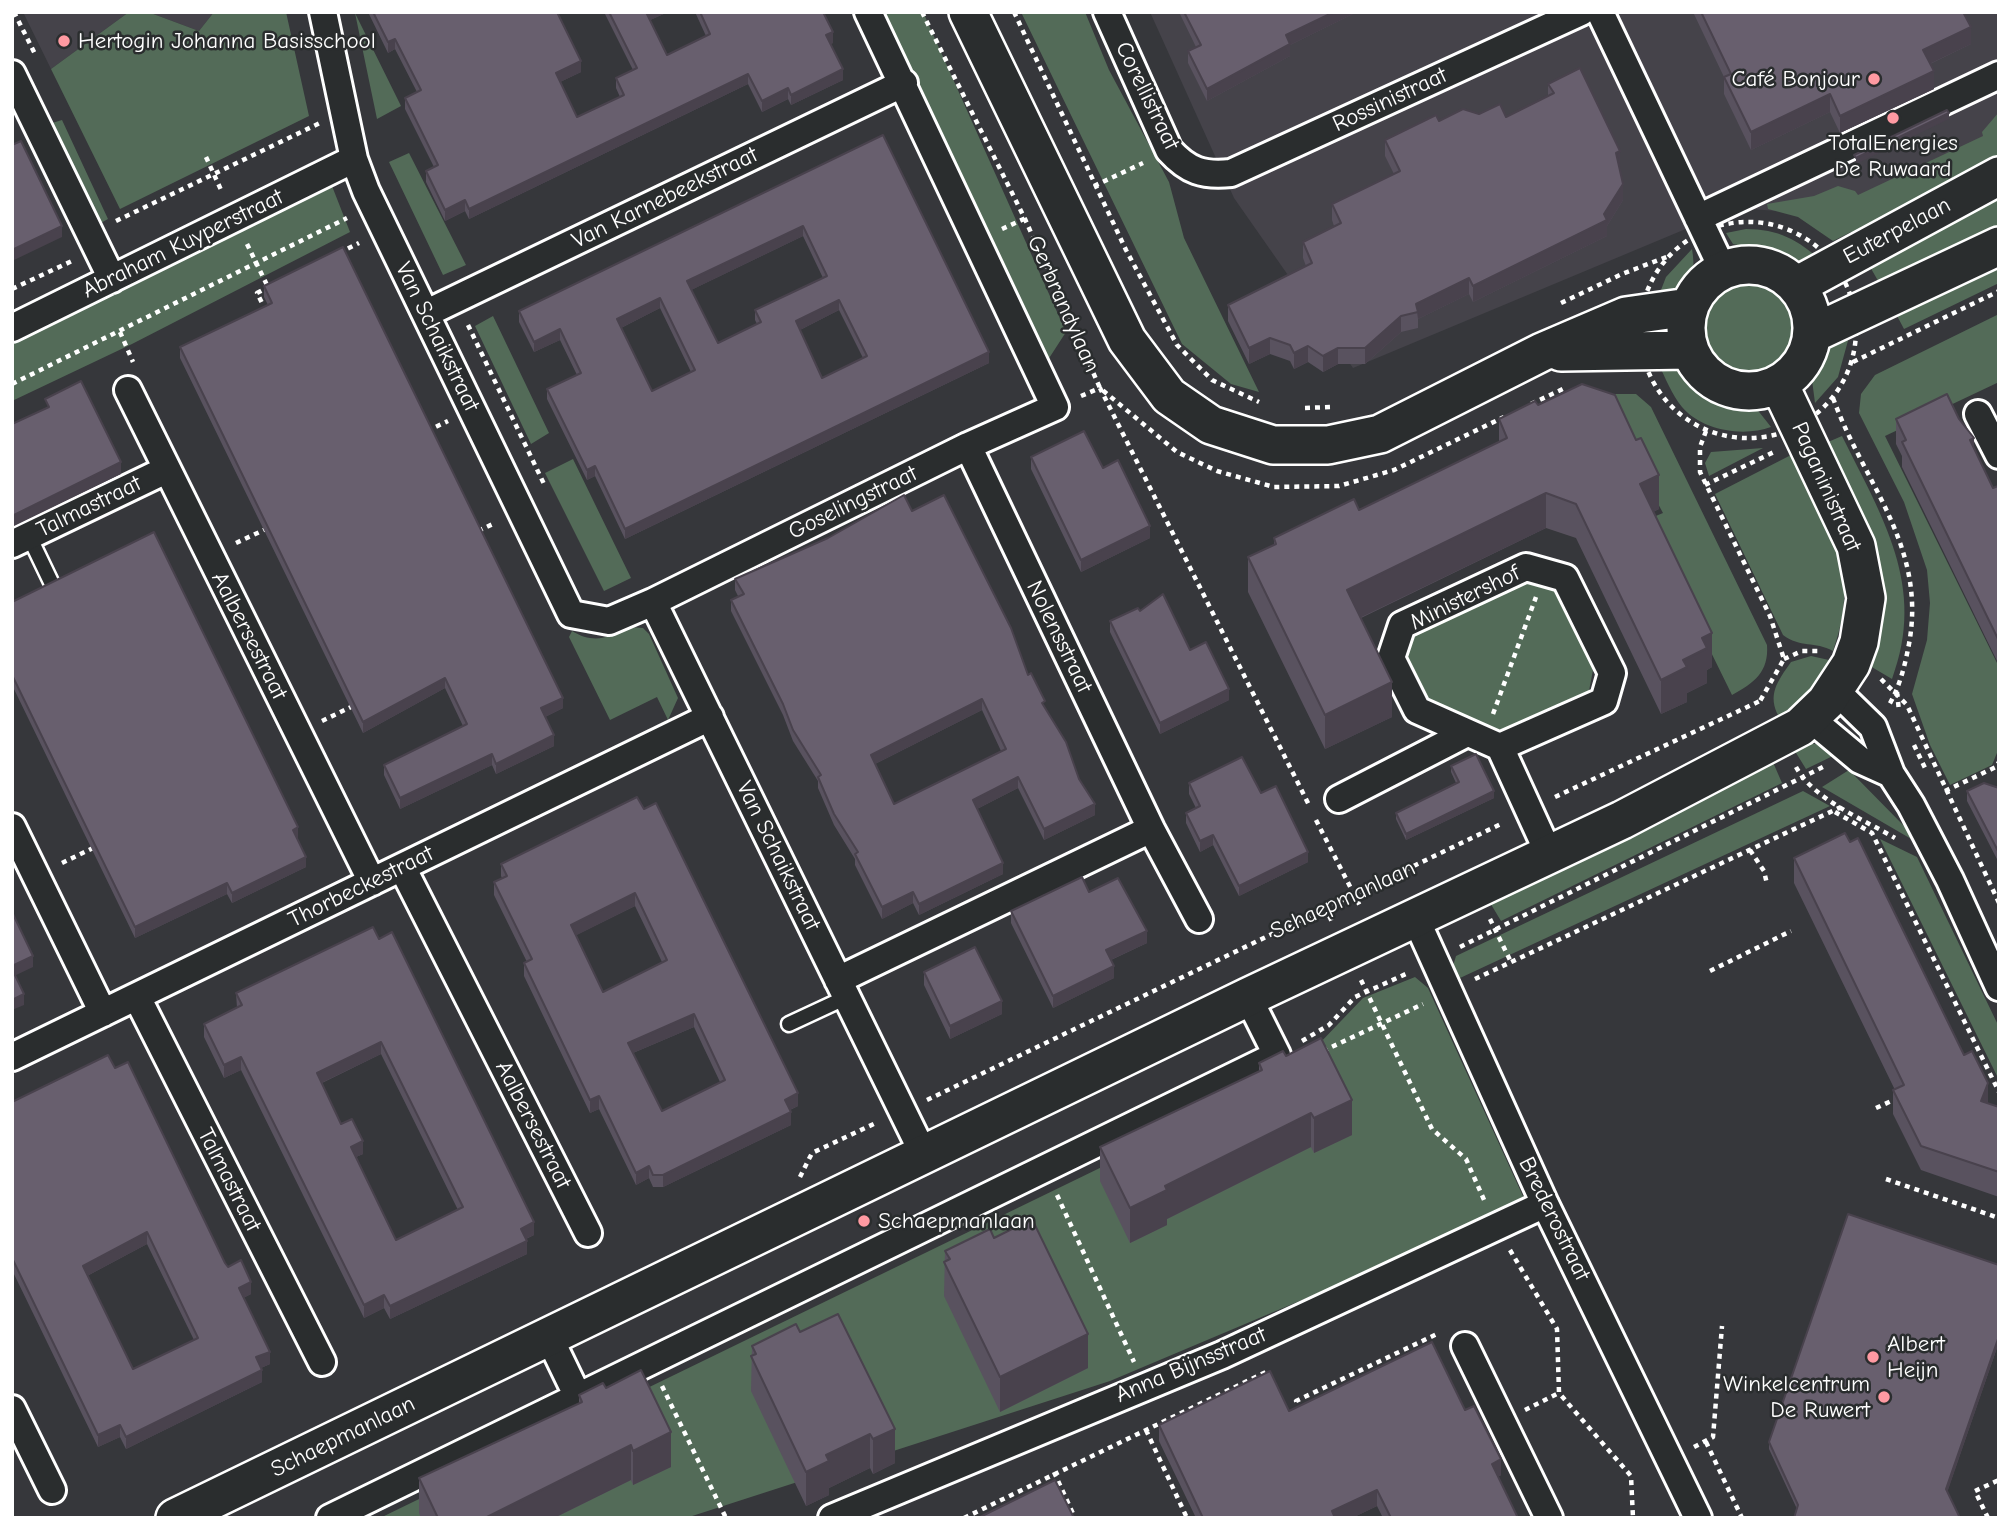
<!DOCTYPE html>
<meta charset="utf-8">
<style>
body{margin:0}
#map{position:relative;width:2011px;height:1530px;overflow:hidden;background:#36373b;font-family:"Comic Neue",sans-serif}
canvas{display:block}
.frame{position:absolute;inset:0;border:14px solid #fff;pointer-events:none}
</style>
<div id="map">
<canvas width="2011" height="1530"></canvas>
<div class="frame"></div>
</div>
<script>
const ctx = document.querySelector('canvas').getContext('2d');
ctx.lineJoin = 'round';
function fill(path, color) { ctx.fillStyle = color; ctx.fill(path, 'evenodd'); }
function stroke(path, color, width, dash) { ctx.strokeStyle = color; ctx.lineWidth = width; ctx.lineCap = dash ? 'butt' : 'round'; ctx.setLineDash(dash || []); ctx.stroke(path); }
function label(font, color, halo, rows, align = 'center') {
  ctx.font = font + ' "Comic Neue",sans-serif'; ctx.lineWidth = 5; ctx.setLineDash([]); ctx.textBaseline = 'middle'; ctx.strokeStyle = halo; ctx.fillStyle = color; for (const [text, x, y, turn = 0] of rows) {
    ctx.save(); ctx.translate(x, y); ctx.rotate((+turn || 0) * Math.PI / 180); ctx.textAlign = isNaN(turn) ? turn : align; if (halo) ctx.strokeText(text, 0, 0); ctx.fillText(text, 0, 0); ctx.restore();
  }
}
fill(new Path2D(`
 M23,12H129L51,69Z
 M148,12H214L199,31Z
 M1150,12H1999V134L1834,215L1736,208L1353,368L1234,198Z`), '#45434a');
fill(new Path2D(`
 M129,12H148L199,31L214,12H286L309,116L120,209L51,69Z
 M874,12H923L1066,332L1044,366Z
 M1021,12H1085L1109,70L1169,182L1184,238L1259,392L1231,384L1182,344Z
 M355,13L401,106L377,119Z
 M1999,112V166L1856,241L1851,232L1833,241L1798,217L1768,209L1767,204L1814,196L1838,186L1855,191L1858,195L1983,136L1982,132Z
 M62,120L108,219L99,224L49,124Z
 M409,153L466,265L443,275L389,162Z
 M332,186L350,232L132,344L12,401V342Z
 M1999,188V229L1881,286L1865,258Z
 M1746,229C1778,229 1799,240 1821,261L1796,264L1772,253L1733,244L1726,233Z
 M1692,249C1698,284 1685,291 1656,303L1666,277Z
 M1999,261V283L1904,329L1895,312Z
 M1703 328a45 45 0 1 1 90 0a45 45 0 1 1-90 0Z
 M1999,314V382L1885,436L1999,667V748L1992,765L1950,785L1930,745L1912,694L1927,640L1930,603L1927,570L1904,502L1859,413L1861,394L1875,375Z
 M493,316L549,433L531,444L475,326Z
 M1849,337L1838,377L1815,403L1812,380L1828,347Z
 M1670,361L1722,401L1756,408L1771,427C1744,437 1702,431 1682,407C1672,395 1665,377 1658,363Z
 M1599,394H1636L1651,407L1767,645C1769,672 1754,683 1732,695L1646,520L1663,513Z
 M1842,436C1882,517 1927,586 1892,679L1870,666L1828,442Z
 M1763,448L1709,476L1705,463L1711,452Z
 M1791,455C1834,519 1861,574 1833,651C1815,641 1800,648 1783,635L1715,494Z
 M573,459L631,578L604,591L545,473Z
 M1533,577L1556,587L1593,670L1589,691L1499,734L1429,706L1403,654L1416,632Z
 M630,627L643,628L649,634L678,698L668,720L657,697L610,720L569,637L572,631C593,644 609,638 630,627Z
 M1811,656L1829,660L1812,689L1779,717C1767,695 1777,682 1791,662Z
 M1807,743L1823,745L1837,754L1806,769L1793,748Z
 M1772,760L1782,783L1501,921L1489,901Z
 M1849,770L1906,828L1913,840L1822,787Z
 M1803,791L1830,806L1460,978L1453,966L1456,956Z
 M1880,839L1917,857L1999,1027V1080Z
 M1415,977L1428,988L1527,1205L1110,1381L686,1518H380L1324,1059L1317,1046L1363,998Z`), '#536b58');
const lane = new Path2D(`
 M29,536L52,584
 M789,1024L847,997`);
const street = new Path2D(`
 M323,12L354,159L366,191L571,614L609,621L653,602L924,1155
 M1107,12L1169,150C1188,171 1203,176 1231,173L1581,12
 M1600,12L1723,270
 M12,74L112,279
 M1698,218L1999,75
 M427,313L904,83
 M12,328L354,159
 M128,390L372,882
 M1978,414L1999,455
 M968,446L1151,829L1199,919
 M12,544L166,470
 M653,602L968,446L1055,407L868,12
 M1835,690L1873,727L1891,774L1911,805L1950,880L1999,987
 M1811,719L1860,760L1891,774
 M1500,747L1604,701L1612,673L1565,578L1526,567L1402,625L1391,658L1417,710L1500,747L1549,854
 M1339,799L1465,734
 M12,827L103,1013
 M402,867L588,1233
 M1415,917L1545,1204L1698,1518
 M838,980L1151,829
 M137,997L322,1362
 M12,1057L710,717
 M549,1337L578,1397
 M1465,1346L1549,1518
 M12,1409L52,1490
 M330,1518L1277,1055L1248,997
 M832,1518L1222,1355L1545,1204`);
const secondary = new Path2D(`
 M968,12L1127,340L1169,396L1211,425L1273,445H1328L1380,434L1542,352L1626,316L1689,307
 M1686 328a63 63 0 1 1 126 0a63 63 0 1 1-126 0Z
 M1796,286L1999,176
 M1812,334L1999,246
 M1561,352L1689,350
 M175,1518L1248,997L1622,820L1800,727L1826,702L1851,664L1859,642L1866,598L1856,546L1779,384`);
stroke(lane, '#fff', 19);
stroke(street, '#fff', 32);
stroke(secondary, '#fff', 42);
stroke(new Path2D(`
 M14,12L35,54
 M922,12L1025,219L1100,388L1177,452L1217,471L1274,487L1339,486L1394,470L1504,417
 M1014,12L1126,250L1177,345L1212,380L1259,402
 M206,157L222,192
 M1094,186L1143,163
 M116,221L320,123
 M1640 330a108 108 0 1 1 216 0a108 108 0 1 1-216 0Z
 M1002,229L1026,218
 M247,244L268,287
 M339,253L359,243
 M12,289L72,261
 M1561,303L1622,274L1669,256
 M266,311L257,293L268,287
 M468,325L544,484
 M120,332L133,362
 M1853,362L1999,291
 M12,384L347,218
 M1081,396L1100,388L1309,805
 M1833,398C1864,484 1927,546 1909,644C1905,665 1900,686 1889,705
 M1531,404L1567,387
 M1305,408L1331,407
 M427,431L448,421
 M1706,431L1700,447V472L1770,616L1784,659L1760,701
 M1705,485L1774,452
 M478,531L495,523
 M236,543L266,529
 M1784,659L1802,651H1819
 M1881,679L1907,705L1999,903
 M1897,692L1899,711
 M1493,714L1536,597
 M322,721L355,705
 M1914,745L1925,768
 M1796,767C1814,800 1863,819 1895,838
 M1945,791L1996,767L1999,762
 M1555,797L1760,701
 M1835,812L1872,833L1999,1092
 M1316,820L1361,908
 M1750,850L1764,871L1767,884
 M62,863L95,847
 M1325,907L1332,922
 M1490,919L1511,962
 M1460,947L1825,766
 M1710,971L1791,931
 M1475,979L1841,807
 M1361,980L1432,1129L1466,1159L1485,1202
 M1302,1041L1329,1025L1355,997L1408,973
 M1323,1051L1423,1004
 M927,1100L1503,823
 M1876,1108L1898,1098
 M800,1177L812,1153L878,1122
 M1886,1179L1999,1218
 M1057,1195L1134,1362
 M1510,1250L1557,1329L1559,1393L1631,1476L1633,1518
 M662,1386L726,1518
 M1525,1410L1559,1393
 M1300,1411L1296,1401L1439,1333
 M1146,1430L1187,1518
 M1706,1442L1742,1518
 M1694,1447L1713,1437L1722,1326
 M1054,1472L1075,1518
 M964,1518L1268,1371
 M1988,1518L1975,1491L1999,1480`), '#fff', 4.5, [5, 5]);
stroke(lane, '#2a2d2e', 14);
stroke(street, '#2a2d2e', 26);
stroke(secondary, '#2a2d2e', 37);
fill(new Path2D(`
 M368,12H557L581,72L560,82L577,117L620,97L616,88V78L633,70L604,12H668L650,20L667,55L706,36L695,12H823L833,43L830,44L843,80L791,105L788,99L762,112L748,84L469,219L465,211L445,221L426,182V171L434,167L405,109V98L417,92L395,49L388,53Z
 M1179,12H1357L1290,45V56L1207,101L1188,63V51L1196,47Z
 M1693,12H1963L1971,44L1930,64L1934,89L1840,133L1830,112L1751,150L1724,94V77Z
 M1548,84L1620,167H1619L1623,200L1607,226V236L1473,302L1469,294L1418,319V328L1401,332L1365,364H1338L1323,372L1308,362L1294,369L1290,361L1270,354L1249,364L1228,321V305L1306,266L1303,258V242L1334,226L1332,220V204L1394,174L1385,156V140L1439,121L1479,114L1506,117L1548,96Z
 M883,135L989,363L625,539L595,476L587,480L547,399V389L577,375L560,340L534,352L519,322V311ZM803,236L823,278L755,310V320L757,324L718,343L691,290ZM660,308L691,372L652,391L621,328ZM839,310L863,358L822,378L800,330Z
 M264,286L563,708L545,717L554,746L496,774L492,765L400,809L384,775V765L463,726L445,688L363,733L180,358V347L268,305L264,297Z
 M1538,405L1659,509L1653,512L1712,667L1707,670V683L1687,693V702L1661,714L1576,538L1546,528L1361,618L1392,717L1325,749L1248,592V557L1274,545V538L1359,510L1499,442V419Z
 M1896,419L1974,449L1993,488H1999V665L1902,467V456L1896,444Z
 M1031,457L1103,468L1150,538L1081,572L1031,469Z
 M912,511L1028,675L1079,779L1095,815L1044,840L1018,788L977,809L1003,874L919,915L913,903L882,919L855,865V859L834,825L818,788V781L793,741L783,715L731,611V600L738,596L735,590V579ZM982,710L1001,751L894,804L875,764Z
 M12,602L298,838H297L306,867L232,903L227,894L135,938L12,685Z
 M1140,611L1190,650L1229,700L1160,734L1110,632V621Z
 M1451,766L1494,798L1406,840L1396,819V813L1456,783L1451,772Z
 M1189,783L1261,793L1308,862L1239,896L1213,845L1200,852L1186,823V813L1196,808L1189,794Z
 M1999,788V863L1967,801V791Z
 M637,797L798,1106L790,1110L791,1125L663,1187H653L649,1178L636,1185L599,1109L590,1113L524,976V963L527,962L494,895V882L502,878L501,876V864ZM635,906L662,962L603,992L576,935ZM694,1027L720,1082L662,1111L633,1053Z
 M1794,858L1964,1055L1988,1103L1999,1107V1197L1921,1170L1893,1114V1090H1895L1794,883Z
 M1089,892L1147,943L1111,960L1114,978L1053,1008L1011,923V911Z
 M373,927L534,1235L526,1239L527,1254L390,1319L384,1308L364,1318L241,1070L224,1078L204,1037V1024L237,1008L236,993ZM381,1054L458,1210L396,1240L356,1157L363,1154L341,1124L322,1083Z
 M924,972L1002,1014L950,1039L924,985Z
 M1286,1056L1352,1135L1314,1153L1311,1147L1167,1219V1225L1130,1243L1100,1181V1147L1259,1072V1063Z
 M115,1068L225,1263L251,1294L243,1298L270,1364L261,1368L262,1382L126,1449L120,1437L98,1447L12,1270V1102ZM147,1244L194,1340L133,1369L87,1276Z
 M994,1238L1088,1368L1000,1412L944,1296L945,1251Z
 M800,1332L895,1463L873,1474L870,1468L829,1488V1495L806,1506L751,1391L752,1346Z
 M1999,1342L1947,1492L1797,1509L1769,1449V1442Z
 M606,1388L671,1467L633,1485L631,1480L554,1518H421L419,1513V1478L579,1404V1395Z
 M1465,1410L1501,1475L1498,1477L1518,1518H1383L1377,1506L1352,1518H1196L1159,1441V1425L1289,1411Z`), '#59525f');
fill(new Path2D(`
 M646,12H668L646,22Z
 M1334,12H1357L1290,45V56L1207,101V89L1286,35Z
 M1971,27V44L1923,67V50Z
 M833,32V43L826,46V35Z
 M395,39V49L388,53V42Z
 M581,61V72L556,84V73Z
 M843,69V80L791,105V95Z
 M1934,71V89L1840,133V116Z
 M748,74V84L469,219V209Z
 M788,88V99L762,112V101Z
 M1830,94V112L1751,150V132Z
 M1949,113V119L1856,164V158Z
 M1620,151V167L1616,169V153Z
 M1623,184V200L1607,226V236L1473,302V286L1604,214Z
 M465,200V211L445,221V210Z
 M62,226V237L12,261V250Z
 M803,226V236L687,292V281Z
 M1469,278V294L1418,319L1416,304Z
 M660,298V308L617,330V319Z
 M839,300V310L796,332V321Z
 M1401,316V332L1365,364V348Z
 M560,329V340L534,352V342Z
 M1270,338V354L1249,364V348Z
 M1308,346V362L1294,369V353Z
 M1338,348V364L1323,372V356Z
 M989,352V363L625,539V529Z
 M1974,438V463L1970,440Z
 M121,462V474L12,527V516Z
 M595,466V476L587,480V470Z
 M1659,475V509L1640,518V484Z
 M1546,493V528L1347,624V590Z
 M1150,526V538L1081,572V560Z
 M1712,633V667L1707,670V683L1687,693V702L1661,714V680L1683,660L1702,638Z
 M445,678V688L363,733V722Z
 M1392,682V717L1325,749V715Z
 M1229,689V700L1160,734V723Z
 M563,698V708L541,719V708Z
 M982,699V710L871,766V755Z
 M554,735V746L496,774V764Z
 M492,754V765L400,809V798Z
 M1018,777V788L973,811V800Z
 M1494,791V798L1406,840V834Z
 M1095,804V815L1044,840V829Z
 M298,827V838L293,840V830Z
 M1213,835V845L1200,852V841Z
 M1308,852V862L1239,896V886Z
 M306,857V867L232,903V893Z
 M1003,863V874L919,915V904Z
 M227,883V894L135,938V927Z
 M913,892V903L882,919V907Z
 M635,893V906L571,938V925Z
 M1147,931V943L1106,962V950Z
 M33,956V967L12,977V966Z
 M1114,966V978L1053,1008V996Z
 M24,994V1005L12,1010V1000Z
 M1002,1001V1014L950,1039V1026Z
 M694,1014V1027L628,1055V1043Z
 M381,1042V1054L317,1085V1073Z
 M241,1057V1070L224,1078V1065Z
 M1988,1083V1107L1981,1101Z
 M798,1093V1106L785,1112V1100Z
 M599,1096V1109L590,1113V1100Z
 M1352,1100V1135L1314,1153V1118Z
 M791,1112V1125L663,1187V1175Z
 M1311,1113V1147L1167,1219V1225L1130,1243V1208L1165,1186Z
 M363,1141V1154L351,1159V1147Z
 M649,1166V1178L636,1185V1173Z
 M534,1222V1235L521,1241V1229Z
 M147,1232V1244L83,1278V1266Z
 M527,1241V1254L390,1319V1306Z
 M251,1282V1294L239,1300V1288Z
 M384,1295V1308L364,1318V1305Z
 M1088,1334V1368L1000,1412V1377Z
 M1999,1336V1342L1946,1496V1489Z
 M270,1352V1364L256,1370V1357Z
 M262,1370V1382L126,1449V1437Z
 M120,1425V1437L98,1447V1435Z
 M895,1429V1463L873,1474V1439Z
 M671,1432V1467L633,1485V1451Z
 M870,1434V1468L829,1488V1495L806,1506V1472L826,1455Z
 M631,1445V1480L554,1518H485Z
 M1501,1459V1475L1492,1480V1464Z
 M1377,1490V1506L1352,1518H1332V1511Z`), '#49424d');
const building = new Path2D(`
 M373,12H557L581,61L556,73L577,117L624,95L616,78L637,68L609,12H646L667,55L710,34L700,12H823L833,32L826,35L843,69L791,95L788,88L762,101L748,74L469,209L465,200L445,210L426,171L438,165L405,98L421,90L395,39L388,42Z
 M1184,12H1334L1286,35L1290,44L1207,89L1188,51L1201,45Z
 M1701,12H1963L1971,27L1923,50L1934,71L1840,116L1830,94L1751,132L1724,77L1731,74Z
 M1580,68L1620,151L1616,153L1623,184L1604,214L1607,220L1473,286L1469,278L1416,304L1418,312L1401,316L1365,348H1338L1323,356L1308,346L1294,353L1290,345L1270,338L1249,348L1228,305L1312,263L1303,242L1341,223L1332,204L1400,171L1385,140L1436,115L1439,121L1463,109L1479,114L1500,104L1506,117L1554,93L1548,84Z
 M1947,110L1949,113L1856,158L1854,155Z
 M883,135L989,352L625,529L595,466L587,470L547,389L581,373L560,329L534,342L519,311ZM803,226L827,276L755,310L761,322L718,343L687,281ZM660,298L695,370L652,391L617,319ZM839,300L867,356L822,378L796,321Z
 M21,141L62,226L12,250V145Z
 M343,247L563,698L541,708L554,735L496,764L492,754L400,798L384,765L467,724L445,678L363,722L180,347L272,303L264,286Z
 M81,381L121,462L12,516V424L49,407L45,399Z
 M1582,384L1615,395L1636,440L1641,438L1659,475L1640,484L1712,633L1702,638L1707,648L1683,660L1687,667L1661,680L1576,504L1546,493L1347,590L1392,682L1325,715L1248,557L1276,544L1274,538L1354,499L1359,510L1507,438L1499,419L1535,401L1538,405Z
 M1947,394L1959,419L1974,438L1970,440L1993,488L1998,486L1999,488V641L1902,442L1906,440L1896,419Z
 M1084,431L1103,468L1118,460L1150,526L1081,560L1031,457Z
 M904,495L912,511L944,495L1011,628L1028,675L1031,673L1045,701L1042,703L1066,742L1079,779L1095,804L1044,829L1018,777L973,800L1003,863L919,904L913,892L882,907L855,854L858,852L834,814L818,777L821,775L793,730L783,704L731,600L744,594L735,579L828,538ZM982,699L1006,749L894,804L871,755Z
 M154,532L298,827L293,830L306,857L232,893L227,883L135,927L12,675V602Z
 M1163,594L1190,650L1206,642L1229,689L1160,723L1110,621L1138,608L1140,611Z
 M1476,754L1494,791L1406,834L1396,813L1459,782L1451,766Z
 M1242,757L1261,793L1276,786L1308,852L1239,886L1213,835L1200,841L1186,813L1200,806L1189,783Z
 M1984,783L1999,788V853L1967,791Z
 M637,797L644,809L656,803L798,1093L785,1100L791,1112L663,1175H653L649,1166L636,1173L599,1096L590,1100L524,963L532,959L494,882L507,876L501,864ZM635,893L667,960L603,992L571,925ZM694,1014L725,1080L662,1111L628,1043Z
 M1845,833L1850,842L1858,838L1964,1055L1972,1051L1988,1083L1981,1101L1999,1107V1172L1921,1146L1893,1090L1904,1085L1794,858Z
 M1082,877L1089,892L1118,878L1147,931L1106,950L1114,966L1053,996L1011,911Z
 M12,912L33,956L12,966Z
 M373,927L379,939L392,932L534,1222L521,1229L527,1241L390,1306L384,1295L364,1305L241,1057L224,1065L204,1024L242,1005L236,993ZM381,1042L463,1207L396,1240L351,1147L363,1141L352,1119L341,1124L317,1073Z
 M975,947L1002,1001L950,1026L924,972Z
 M12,969L24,994L12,1000Z
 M1321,1038L1352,1100L1314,1118L1311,1113L1165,1186L1167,1190L1130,1208L1100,1147L1262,1070L1259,1063L1283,1051L1286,1056Z
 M108,1055L115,1068L128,1062L225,1263L228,1267L241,1260L251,1282L239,1288L270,1352L256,1357L262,1370L126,1437L120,1425L98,1435L12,1258V1102ZM147,1232L198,1338L133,1369L83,1266Z
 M1848,1214L1999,1265V1336L1946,1489L1960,1518H1794L1798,1505L1769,1442Z
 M1032,1219L1088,1334L1000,1377L944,1262L950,1259L945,1251L990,1229L994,1238Z
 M838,1314L895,1429L873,1439L870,1434L826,1455L829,1461L806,1472L751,1356L756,1354L752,1346L796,1324L800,1332Z
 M1432,1342L1465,1410L1474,1406L1501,1459L1492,1464L1518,1518H1391L1377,1490L1332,1511L1335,1518H1203L1159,1425L1270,1371L1289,1411Z
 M641,1370L671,1432L633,1451L631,1445L485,1518H438L419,1478L582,1402L579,1395L603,1383L606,1388Z
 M1055,1480L1074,1518H978Z`);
fill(building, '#685f6e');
stroke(building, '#49424d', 2);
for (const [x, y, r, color] of [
 [64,41,7,"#ff9aa2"],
 [1874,79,7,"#ff9aa2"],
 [1893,118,7,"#ff9aa2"],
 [864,1221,7,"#ff9aa2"],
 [1873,1357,7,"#ff9aa2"],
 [1884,1397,7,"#ff9aa2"]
]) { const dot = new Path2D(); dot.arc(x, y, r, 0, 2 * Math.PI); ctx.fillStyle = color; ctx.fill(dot); stroke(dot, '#2a2d2e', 2.5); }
label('23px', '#fff', '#2a2d2e', [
 ["Hertogin Johanna Basisschool",78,41],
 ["Café Bonjour",1860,79,"right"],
 ["TotalEnergies",1893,143,"center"],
 ["De Ruwaard",1893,169,"center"],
 ["Schaepmanlaan",878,1221],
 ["Albert",1887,1344],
 ["Heijn",1887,1370],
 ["Winkelcentrum",1870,1384,"right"],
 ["De Ruwert",1870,1410,"right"]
], 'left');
label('23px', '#fff', '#2a2d2e', [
 ["Corellistraat",1147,96,64],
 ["Rossinistraat",1390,100,-25],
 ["Van Karnebeekstraat",665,198,-26],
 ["Euterpelaan",1897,231,-28],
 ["Abraham Kuyperstraat",183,244,-26],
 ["Gerbrandylaan",1063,304,66],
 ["Van Schaikstraat",437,337,64],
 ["Paganinistraat",1826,487,66],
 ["Goselingstraat",853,503,-26],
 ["Talmastraat",89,507,-26],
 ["Ministershof",1465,598,-26],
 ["Aalbersestraat",249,636,63],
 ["Nolensstraat",1059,637,64],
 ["Van Schaikstraat",778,856,64],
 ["Thorbeckestraat",361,887,-26],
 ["Schaepmanlaan",1343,900,-25],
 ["Aalbersestraat",533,1125,63],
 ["Talmastraat",229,1180,63],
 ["Brederostraat",1554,1219,64],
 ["Anna Bijnsstraat",1191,1365,-23],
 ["Schaepmanlaan",343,1437,-26]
]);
</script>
